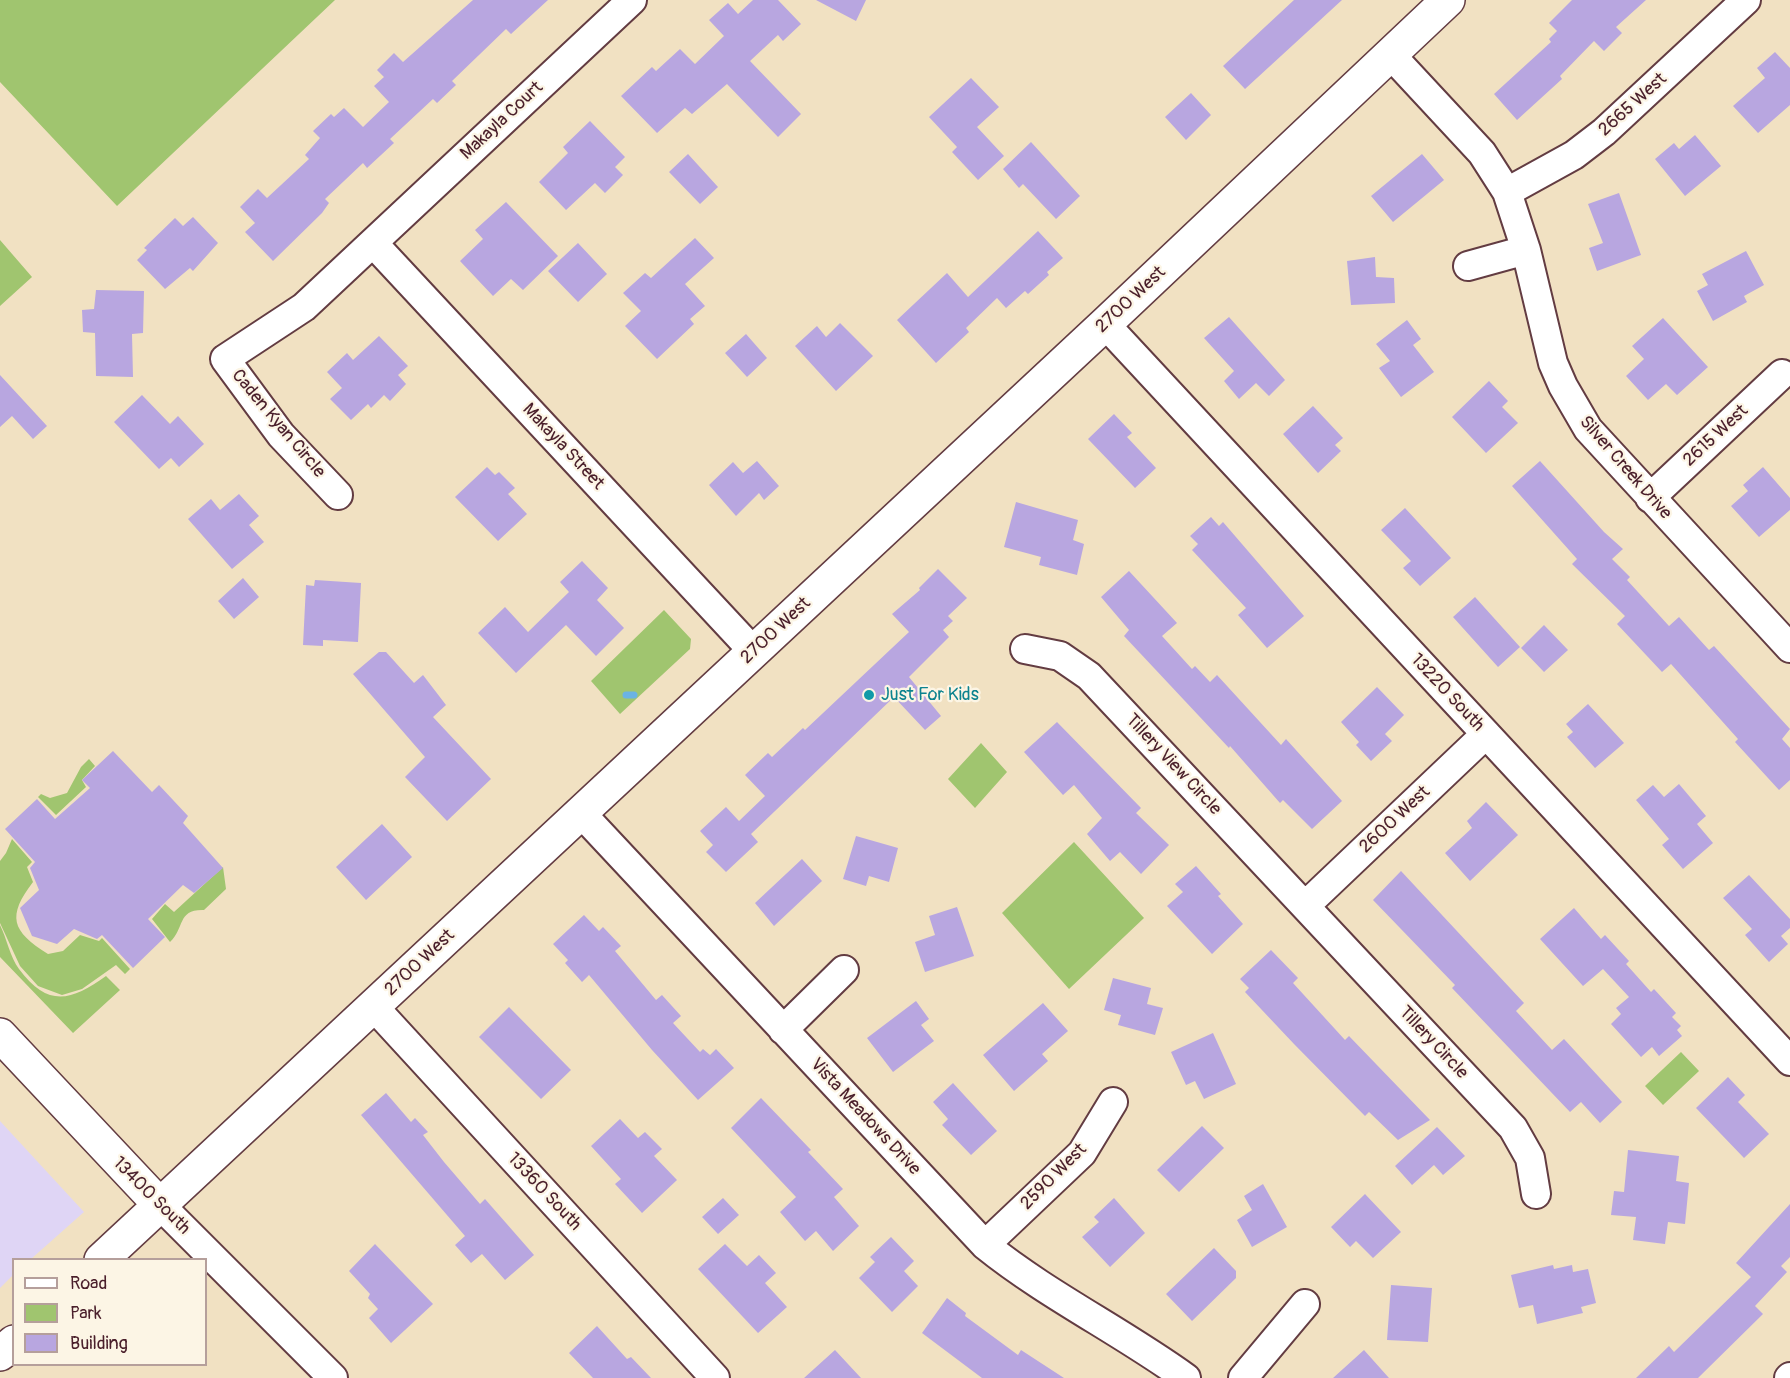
<!DOCTYPE html>
<style>
body{margin:0}
#map{position:relative;width:1790px;height:1378px;overflow:hidden;background:#f1e1c2;font-family:Pangolin,sans-serif}
canvas{display:block}
.legend{position:absolute;left:12px;top:1258px;width:195px;height:108px;box-sizing:border-box;background:#fcf5e5;border:2px solid #b59f9b;margin:0;padding:8px 10px;list-style:none;font-size:18px;color:#4a1f2b}
.legend li{display:flex;align-items:center;gap:12px;height:30px}
.legend b{width:30px;border:2px solid #b59f9b}
</style>
<div id="map">
<canvas width="1790" height="1378"></canvas>
<ul class="legend">
<li><b style="height:8px;background:#fff"></b>Road</li>
<li><b style="height:16px;background:#a0c56f"></b>Park</li>
<li><b style="height:16px;background:#b8a6e0"></b>Building</li>
</ul>
</div>
<script>
const ctx = document.querySelector('canvas').getContext('2d');
ctx.lineJoin = 'round';
function fill(path, color) { ctx.fillStyle = color; ctx.fill(path, 'evenodd'); }
function stroke(path, color, width, dash) { ctx.strokeStyle = color; ctx.lineWidth = width; ctx.lineCap = dash ? 'butt' : 'round'; ctx.setLineDash(dash || []); ctx.stroke(path); }
function label(font, color, halo, rows, align = 'center') {
  ctx.font = font + ' Pangolin,sans-serif'; ctx.lineWidth = 4.5; ctx.setLineDash([]); ctx.textBaseline = 'middle'; ctx.strokeStyle = halo; ctx.fillStyle = color; for (const [text, x, y, turn = 0] of rows) {
    ctx.save(); ctx.translate(x, y); ctx.rotate((+turn || 0) * Math.PI / 180); ctx.textAlign = isNaN(turn) ? turn : align; if (halo) ctx.strokeText(text, 0, 0); ctx.fillText(text, 0, 0); ctx.restore();
  }
}
fill(new Path2D(`
 M0,1121L84,1212L31,1259L14,1260L13,1275L0,1288Z`), '#dfd5f5');
fill(new Path2D(`
 M0,0H335L117,206L0,82Z
 M0,240L32,277L0,306Z
 M664,610L691,639L690,649L620,714L591,681Z
 M981,743L1007,772L975,808L948,779Z
 M89,759L95,766L82,780L86,787L56,815L38,797L41,794L50,798L67,793L81,767Z
 M12,839L32,862L27,867L33,882C7,916 11,931 48,954L63,951L80,935L99,941L102,938L130,969L125,974L116,965L82,989L62,995L38,986L20,966L0,923V861L6,853Z
 M1074,842L1144,918L1069,989L1002,913Z
 M223,867L226,889L204,910C177,909 185,928 170,942L152,919L165,904L174,912Z
 M0,925C7,939 10,957 19,969C48,1008 71,1001 106,976L120,990L73,1033L0,957Z
 M1681,1052L1699,1071L1663,1105L1645,1086Z`), '#a0c56f');
stroke(new Path2D(`
 M626,695H634`), '#6bb3e3', 7);
fill(new Path2D(`
 M473,0H548L511,34L506,29L452,81L456,85L437,103L433,99L390,139L394,143L367,168L363,163L325,199L329,203L322,213L273,261L245,232L255,223L240,207L258,189L267,198L309,159L305,155L320,138L313,131L331,114L334,117L344,108L363,127L389,102L374,86L384,77L377,70L394,53L403,62Z
 M753,0H778L801,24L783,41L778,35L750,61L801,114L778,137L727,84L692,114L685,108L657,133L621,96L652,67L656,71L680,49L695,64L724,36L709,20L728,3L738,14Z
 M816,0H866L856,21Z
 M1294,0H1342L1245,89L1223,66Z
 M1572,0H1646L1616,27L1622,33L1604,51L1594,41L1560,76L1562,79L1517,120L1494,94L1551,42L1549,39L1557,31L1549,23Z
 M1775,52L1790,68V105L1758,133L1733,106L1765,78L1757,68Z
 M971,78L999,107L977,127L1004,156L978,180L952,152L957,147L929,117Z
 M1191,93L1211,115L1186,140L1165,117Z
 M590,121L625,157L615,167L623,175L605,193L595,183L566,210L539,182L568,153L563,147Z
 M1695,135L1721,166L1685,196L1655,159L1674,143L1679,149Z
 M1031,142L1080,196L1056,219L1023,184L1019,188L1003,169Z
 M688,154L718,187L700,204L669,172Z
 M1422,154L1444,180L1393,222L1371,196Z
 M1619,193L1641,255L1597,271L1589,248L1603,243L1588,204Z
 M506,202L558,256L523,290L511,279L493,296L460,261L483,239L475,230Z
 M193,217L218,243L193,271L190,268L165,289L137,260L147,250L144,248L175,218L183,226Z
 M1038,231L1063,258L1047,272L1049,275L1028,294L1025,291L1006,308L997,298L966,328L969,332L936,363L897,320L947,273L968,297Z
 M695,238L714,258L685,284L705,306L690,319L694,324L657,359L625,326L641,311L623,293L645,273L651,278Z
 M578,243L607,274L578,302L548,271Z
 M1746,251L1764,285L1744,296L1747,302L1713,321L1697,291L1708,285L1702,274Z
 M1375,257L1376,277L1394,278L1395,303L1351,305L1347,261Z
 M96,290L144,291L143,333L132,334L133,377L96,376L95,333L83,332L82,310L94,309Z
 M1229,317L1285,380L1269,396L1256,383L1239,399L1224,381L1234,371L1204,338Z
 M1663,318L1708,367L1677,395L1666,384L1648,400L1626,376L1644,359L1632,346Z
 M1407,320L1421,339L1413,345L1434,372L1401,397L1379,368L1390,361L1376,344Z
 M840,323L873,356L836,391L795,346L817,326L826,337Z
 M746,334L767,358L747,377L725,353Z
 M379,336L408,366L398,375L406,384L390,401L384,395L371,408L368,404L351,420L330,399L342,388L327,372L347,353L353,360Z
 M0,375L47,426L33,439L12,416L0,427Z
 M1489,381L1508,401L1502,407L1518,423L1486,453L1452,417Z
 M142,395L170,424L178,416L204,444L179,467L171,458L159,469L114,422Z
 M1313,406L1343,438L1335,445L1341,451L1318,473L1283,434Z
 M1114,414L1132,433L1127,437L1156,468L1135,488L1088,439Z
 M757,461L779,486L764,500L759,493L736,516L709,485L733,462L743,473Z
 M1540,461L1604,532L1623,549L1612,559L1630,577L1627,580L1669,626L1679,617L1709,650L1714,646L1790,729L1782,739L1790,748V780L1779,790L1735,742L1738,739L1671,664L1662,672L1617,624L1625,616L1572,564L1577,559L1512,486Z
 M487,467L495,475L499,472L515,488L508,494L527,514L498,541L455,497Z
 M1763,467L1790,498V510L1759,537L1731,506L1748,491L1743,485Z
 M239,494L259,516L249,525L264,542L232,569L188,519L211,499L220,510Z
 M1016,502L1078,520L1073,540L1084,544L1077,575L1039,565L1041,557L1004,547Z
 M1405,508L1451,558L1420,586L1403,568L1411,561L1381,530Z
 M1211,517L1219,526L1223,522L1304,616L1267,648L1238,615L1246,608L1192,550L1198,544L1190,536Z
 M582,561L608,588L597,600L624,628L596,656L566,625L516,673L478,633L505,607L528,632L569,592L560,582Z
 M938,569L967,598L948,616L953,621L943,630L949,637L909,677L941,716L925,730L894,697L751,834L758,842L726,872L706,852L713,845L700,831L726,807L739,821L765,796L745,775L768,753L772,757L803,728L805,730L909,632L892,614L920,590L919,588Z
 M1129,571L1177,623L1162,636L1192,669L1195,666L1210,682L1217,675L1281,745L1286,739L1342,801L1312,829L1283,800L1280,803L1230,746L1229,748L1124,636L1129,630L1101,597Z
 M243,578L259,597L234,619L218,601Z
 M315,580L361,583L358,642L323,640V646L303,645L306,585L314,586Z
 M1475,597L1520,647L1498,667L1453,617Z
 M1544,625L1568,650L1544,672L1521,648Z
 M379,652H386L414,683L423,675L446,705L433,717L491,779L447,821L405,777L425,757L353,674Z
 M1377,687L1404,715L1385,734L1392,741L1371,761L1356,745L1359,742L1341,722Z
 M1588,704L1624,743L1595,768L1567,737L1573,732L1566,724Z
 M1057,722L1141,808L1136,813L1169,845L1141,874L1120,852L1110,861L1087,834L1102,818L1074,785L1063,795L1024,752Z
 M113,751L152,792L159,785L188,816L183,823L223,868L194,893L183,885L148,919L165,937L133,968L102,935L97,939L74,929L57,944L32,936L20,908L39,890L30,868L35,862L5,829L37,799L55,819L90,788L82,780Z
 M1679,784L1706,816L1697,824L1713,843L1683,869L1662,845L1669,839L1636,800L1653,785L1664,797Z
 M1486,802L1518,835L1470,881L1445,853L1472,828L1467,821Z
 M382,824L412,857L366,900L336,867Z
 M856,836L898,848L889,882L869,876L866,886L843,879Z
 M802,859L822,881L774,926L755,903Z
 M1196,866L1221,894L1218,896L1243,924L1212,954L1167,906L1183,892L1175,884Z
 M1401,871L1524,1003L1516,1011L1552,1050L1564,1039L1622,1102L1600,1123L1581,1102L1570,1112L1452,988L1455,985L1373,900Z
 M1749,875L1790,919V928L1781,936L1788,944L1769,962L1745,935L1752,929L1723,898Z
 M957,907L974,956L925,972L915,942L935,935L929,916Z
 M1574,908L1601,939L1605,935L1629,961L1626,964L1651,992L1654,989L1676,1013L1672,1017L1681,1026L1677,1030L1682,1036L1659,1056L1652,1047L1641,1057L1611,1024L1621,1014L1616,1008L1629,997L1603,969L1583,986L1540,939Z
 M584,915L599,931L603,927L621,946L615,951L656,1000L662,995L681,1016L673,1023L700,1052L703,1049L710,1055L716,1049L734,1068L698,1100L652,1050L589,975L582,982L565,963L568,960L553,944Z
 M1271,950L1298,978L1293,983L1345,1040L1349,1036L1430,1120L1398,1140L1369,1112L1365,1116L1294,1044L1245,992L1249,988L1240,979Z
 M1113,978L1151,988L1147,1004L1163,1008L1155,1035L1118,1025L1121,1015L1104,1010Z
 M916,1001L929,1019L921,1025L934,1041L893,1072L867,1038Z
 M1043,1003L1068,1031L1042,1054L1048,1061L1014,1091L983,1055Z
 M509,1007L571,1070L541,1099L479,1037Z
 M1213,1033L1236,1084L1204,1099L1195,1081L1186,1085L1171,1052Z
 M1728,1077L1745,1095L1738,1102L1769,1134L1744,1158L1696,1108Z
 M953,1083L997,1131L971,1155L942,1125L948,1119L933,1102Z
 M386,1093L411,1122L415,1118L428,1132L423,1135L444,1162L480,1204L485,1199L534,1255L505,1280L482,1254L471,1263L455,1245L465,1236L361,1115Z
 M761,1098L811,1150L808,1152L843,1189L834,1197L859,1226L833,1251L816,1231L805,1241L780,1212L796,1197L731,1128Z
 M620,1119L638,1138L645,1132L662,1149L654,1156L677,1180L642,1213L615,1184L621,1179L591,1146Z
 M1202,1126L1224,1148L1179,1192L1157,1170Z
 M1437,1127L1465,1156L1443,1175L1434,1165L1412,1185L1395,1166Z
 M1628,1150L1679,1156L1676,1181L1689,1183L1685,1224L1668,1222L1665,1244L1633,1240L1636,1217L1611,1215L1614,1191L1624,1192Z
 M1263,1184L1287,1227L1252,1247L1237,1220L1252,1210L1244,1196Z
 M1365,1194L1401,1232L1373,1258L1356,1241L1350,1247L1331,1227Z
 M723,1198L739,1215L718,1234L702,1217Z
 M1114,1198L1145,1233L1110,1267L1082,1237L1099,1222L1094,1217Z
 M1790,1204V1257L1781,1266L1787,1272L1755,1306L1763,1314L1698,1378H1636L1669,1346L1674,1352L1751,1277L1736,1263Z
 M891,1237L914,1261L904,1271L918,1286L892,1312L859,1278L875,1262L870,1257Z
 M375,1244L433,1304L391,1343L369,1318L378,1309L368,1298L370,1294L349,1271Z
 M725,1244L747,1266L759,1255L776,1273L765,1283L787,1307L758,1333L698,1269Z
 M1214,1248L1236,1271V1278L1192,1321L1166,1294Z
 M1553,1265L1554,1269L1572,1265L1573,1272L1588,1269L1596,1303L1581,1307L1583,1313L1537,1324L1533,1305L1519,1308L1511,1275Z
 M1391,1285L1432,1288L1428,1342L1387,1340Z
 M947,1298L966,1313L965,1316L1018,1355L1021,1350L1064,1378H982L922,1333Z
 M597,1326L627,1359L631,1357L651,1378H593L569,1353Z
 M835,1350L861,1378H804Z
 M1364,1350L1389,1378H1333Z`), '#b8a6e0');
const minor = new Path2D(`
 M1390,54L1482,153L1507,192L1526,250L1553,363L1563,386L1588,429L1790,648
 M1507,192L1574,155L1604,132L1746,0
 M373,243L754,652
 M1468,266L1526,250
 M1105,324L1790,1061
 M338,495L281,435L225,359L304,307L632,0
 M1650,498L1782,374
 M1025,649L1060,656L1089,676L1513,1128L1530,1158L1536,1194
 M581,813L985,1245C1047,1295 1121,1331 1186,1378
 M1305,906L1486,734
 M374,1007L715,1378
 M783,1030L844,970
 M159,1204L333,1378
 M985,1245L1082,1153L1113,1102
 M1243,1378L1305,1304
 M1789,1378L1790,1377`);
const major = new Path2D(`
 M0,1035L159,1204
 M101,1260L1105,324L1448,0
 M0,1354L14,1342`);
stroke(minor, '#633c42', 32);
stroke(major, '#633c42', 36);
stroke(minor, '#fff', 28);
stroke(major, '#fff', 33);
for (const [x, y, r, color] of [
 [869,695,6,"#0f9aa8"]
]) { const dot = new Path2D(); dot.arc(x, y, r, 0, 2 * Math.PI); ctx.fillStyle = color; ctx.fill(dot); stroke(dot, '#fcf5e5', 2); }
label('18px', '#4a1f2b', '#fcf5e5', [
 ["2665 West",1633,105,-42],
 ["Makayla Court",502,121,-43],
 ["2700 West",1131,300,-43],
 ["Caden Kyan Circle",278,424,50],
 ["2615 West",1716,436,-43],
 ["Makayla Street",563,447,47],
 ["Silver Creek Drive",1625,468,49],
 ["2700 West",776,631,-43],
 ["13220 South",1447,693,47],
 ["Tillery View Circle",1173,765,47],
 ["2600 West",1395,820,-43],
 ["2700 West",420,963,-43],
 ["Tillery Circle",1433,1043,47],
 ["Vista Meadows Drive",865,1117,47],
 ["2590 West",1054,1177,-45],
 ["13360 South",544,1192,47],
 ["13400 South",151,1196,45]
]);
label('18px', '#0d838f', '#fcf5e5', [
 ["Just For Kids",881,695]
], 'left');
</script>
